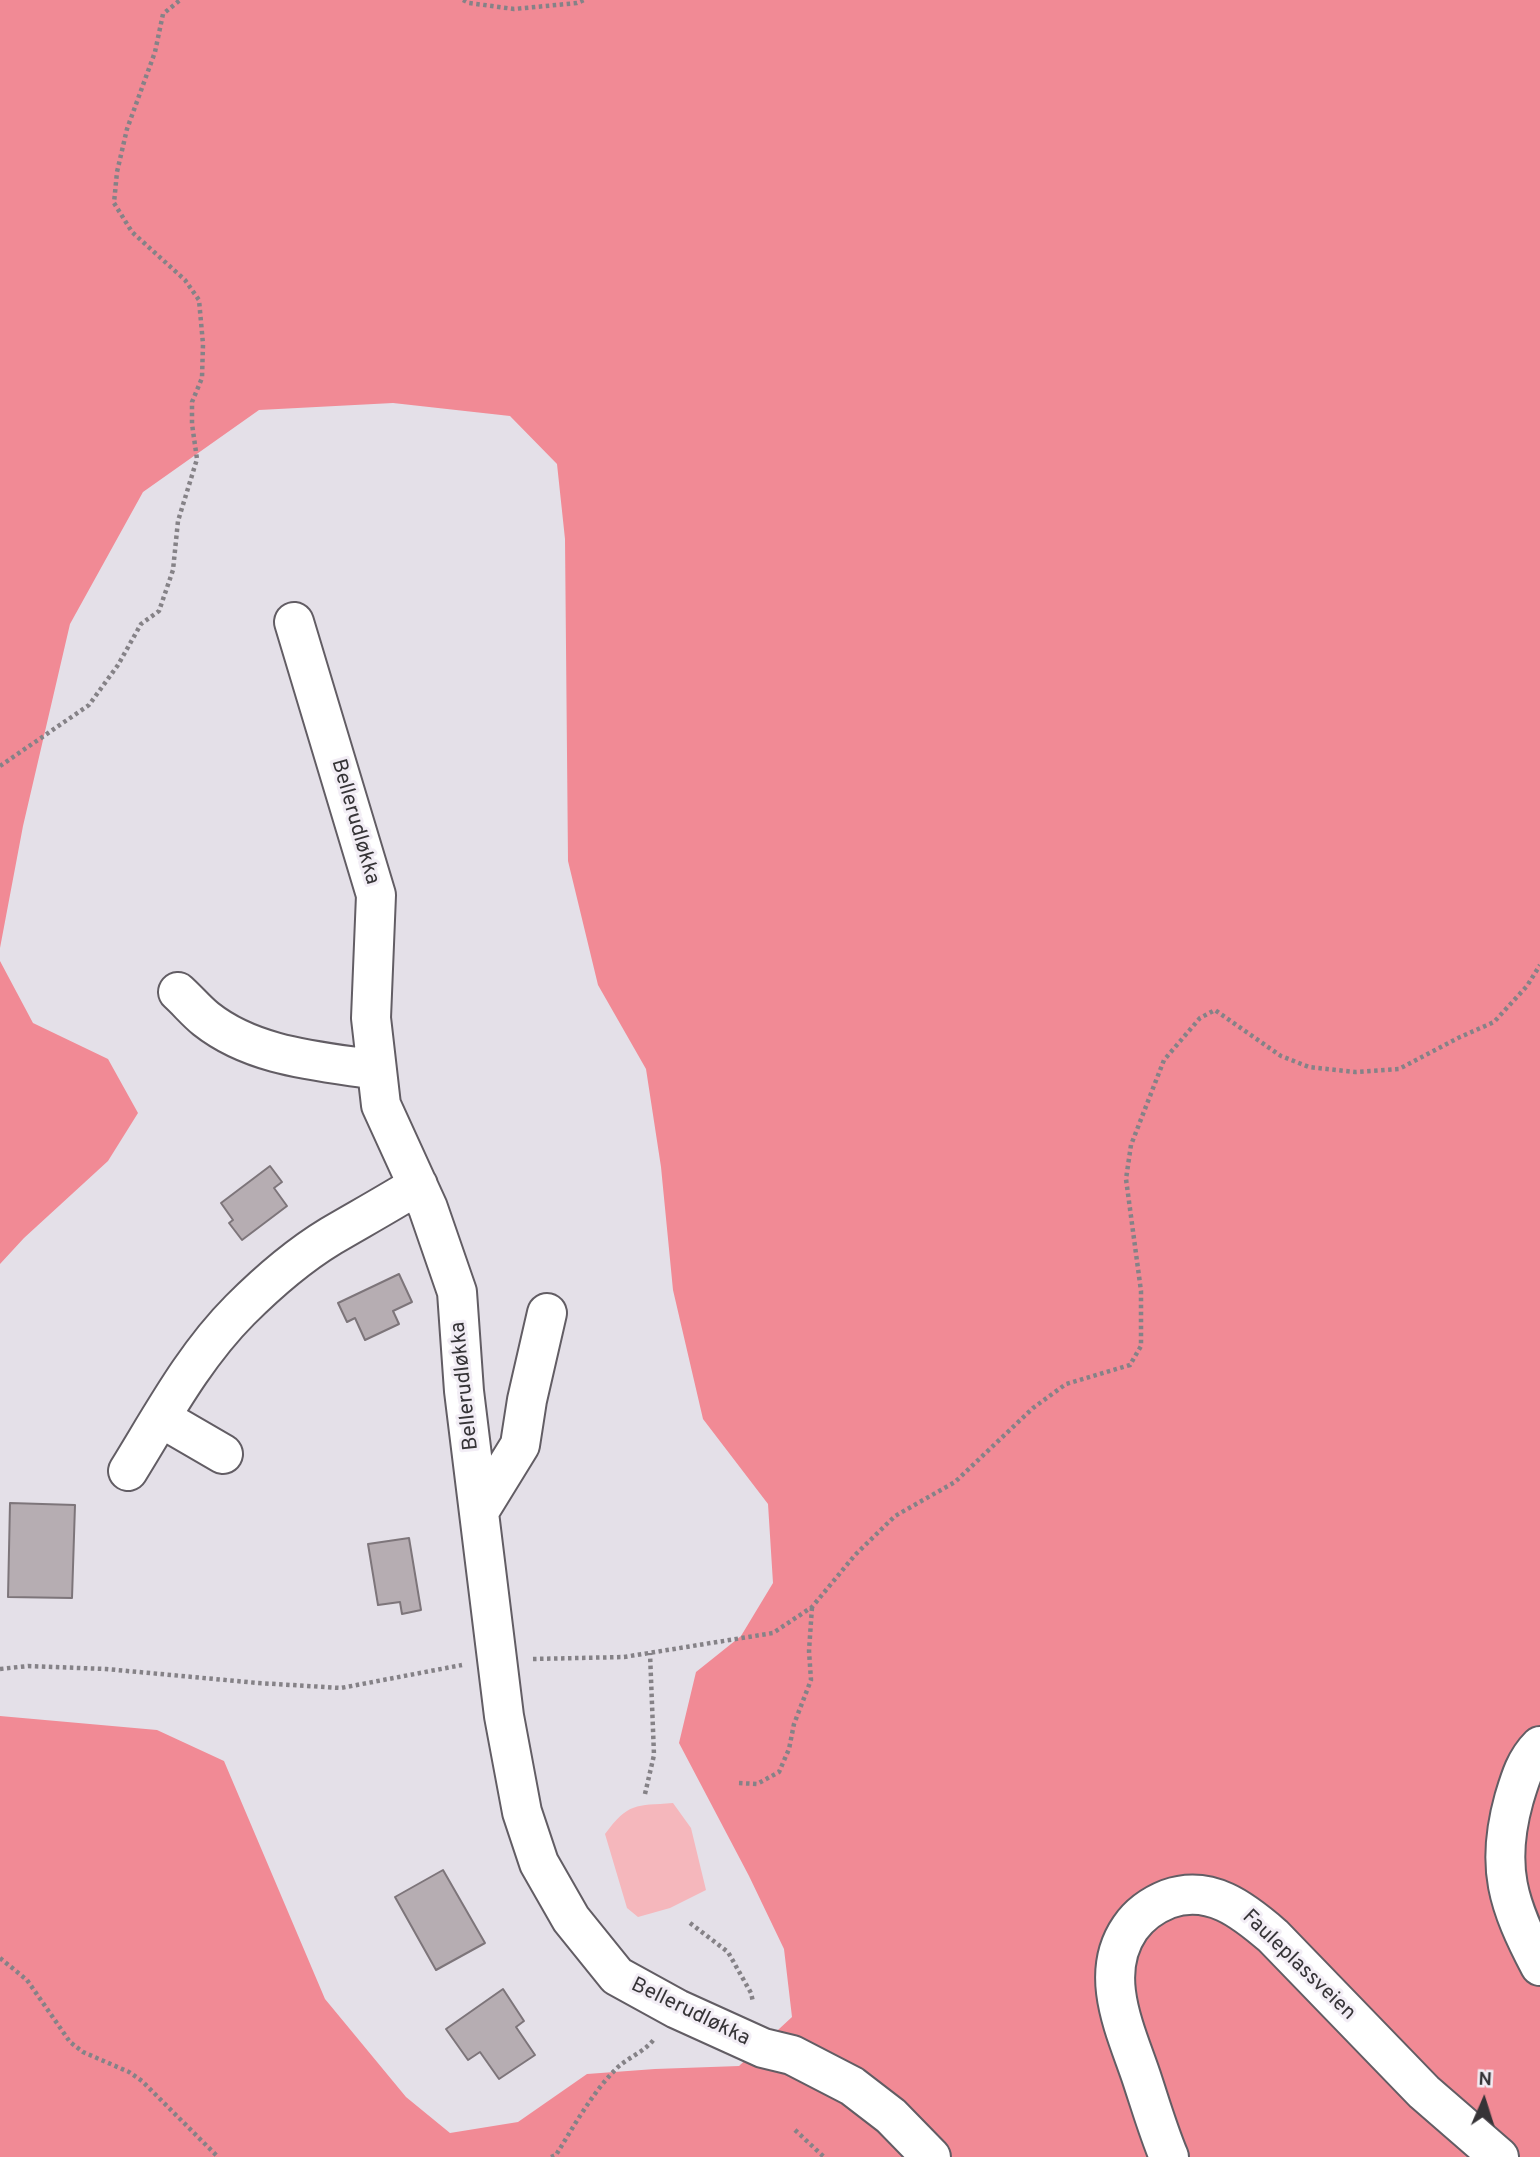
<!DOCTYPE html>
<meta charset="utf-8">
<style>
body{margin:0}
#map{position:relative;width:1540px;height:2157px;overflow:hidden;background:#e4e0e8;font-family:Overpass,sans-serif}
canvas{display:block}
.north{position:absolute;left:1449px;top:2066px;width:70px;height:70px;-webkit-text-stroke:5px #f2edf5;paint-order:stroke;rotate:3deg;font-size:19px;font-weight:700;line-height:28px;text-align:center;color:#363437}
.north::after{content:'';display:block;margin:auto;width:24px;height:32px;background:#363437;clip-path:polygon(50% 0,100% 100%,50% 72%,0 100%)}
</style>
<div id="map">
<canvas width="1540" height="2157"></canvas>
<div class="north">N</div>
</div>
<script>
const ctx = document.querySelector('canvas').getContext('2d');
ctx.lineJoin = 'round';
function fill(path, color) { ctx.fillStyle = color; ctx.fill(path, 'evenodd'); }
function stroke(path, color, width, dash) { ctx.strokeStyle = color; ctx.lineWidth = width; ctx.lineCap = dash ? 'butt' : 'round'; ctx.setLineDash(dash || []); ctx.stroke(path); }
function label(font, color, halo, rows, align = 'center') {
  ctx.font = font + ' Overpass,sans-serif'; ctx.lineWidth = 6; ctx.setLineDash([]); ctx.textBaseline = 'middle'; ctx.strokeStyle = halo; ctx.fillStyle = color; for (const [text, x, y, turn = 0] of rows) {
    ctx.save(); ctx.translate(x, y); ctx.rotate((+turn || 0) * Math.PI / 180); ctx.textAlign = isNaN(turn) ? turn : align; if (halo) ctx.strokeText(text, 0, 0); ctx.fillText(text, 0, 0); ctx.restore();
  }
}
fill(new Path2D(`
 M673,1803L691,1828L706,1890L670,1908L638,1917L627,1908L605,1834C629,1802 635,1806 673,1803Z`), '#f5b7bc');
fill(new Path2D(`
 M0,0H1540V2157H0V1716L157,1730L224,1761L325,1999L406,2097L450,2133L518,2122L587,2074L655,2069L739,2066L792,2017L784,1949L749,1876L679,1743L696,1672L741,1636L773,1583L768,1504L703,1419L673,1290L661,1167L646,1069L598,985L568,861L565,539L557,464L510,416L393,403L259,410L143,492L70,624L23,826L0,948Z
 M0,961L33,1023L108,1059L138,1113L108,1161L24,1238L0,1264Z`), '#f18a95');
const building = new Path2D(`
 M270,1166L282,1182L274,1188L287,1206L242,1240L229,1223L233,1220L221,1203Z
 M399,1274L412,1302L393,1311L399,1324L365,1340L355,1318L347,1322L338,1303Z
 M10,1503L75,1505L72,1598L8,1597Z
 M409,1538L421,1610L402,1614L400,1602L378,1605L368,1544Z
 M443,1870L485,1943L436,1970L395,1897Z
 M503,1989L524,2021L516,2027L535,2055L499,2079L480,2052L468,2060L446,2029Z`);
fill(building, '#b6adb2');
stroke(building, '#7d757a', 2);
const minor = new Path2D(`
 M294,622L376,895L371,1018L381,1105L428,1208L457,1292L464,1391L504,1716L522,1812L539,1863L571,1919L617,1976L677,2009L763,2048L792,2055L852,2086L891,2116L931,2157
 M178,992C188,1001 196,1011 206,1019C254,1057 319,1061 377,1070
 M161,1418L223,1454
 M128,1471C162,1416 194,1356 240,1310C267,1283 298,1256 331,1236C360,1219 389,1203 418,1185
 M480,1510L520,1445L527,1400L547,1313
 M1540,1746C1525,1761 1520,1779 1514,1799C1495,1867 1508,1905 1540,1966
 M1169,2157C1158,2131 1150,2103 1141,2076C1125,2029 1098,1974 1130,1928C1139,1915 1153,1905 1168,1899C1210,1884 1243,1910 1273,1936L1424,2092L1499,2157`);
stroke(minor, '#625d64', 42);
stroke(new Path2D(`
 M463,0L469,3L514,9L577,3L584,0
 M0,766L89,705L118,665L141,624L159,611L173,570L178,521L197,459L192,424V402L202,378L203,344L199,300L185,280L132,232L114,203L117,172L127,129L155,52L163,14L180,0
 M533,1659L624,1657L773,1633L812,1607L855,1555L895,1516L955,1482L1033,1408L1066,1384L1130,1365L1141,1346V1291L1126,1179L1131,1145L1164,1060L1200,1018L1215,1010L1281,1056L1309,1067L1355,1072L1399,1069L1458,1038L1494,1022L1527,986L1540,965
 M0,1669L28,1666L106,1669L258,1683L341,1688L462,1665
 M739,1783L757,1784L779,1772L789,1749L794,1724L811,1680L809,1651L812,1607
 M645,1794L654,1755L650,1653
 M690,1923L728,1952L751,1993L753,2002
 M0,1958L27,1980L70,2042L83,2052L129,2072L142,2081L218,2157
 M795,2130L824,2157
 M551,2157L556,2155C574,2126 592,2093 616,2069C628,2057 645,2052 655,2038`), '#858287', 4.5, [3.5, 3.5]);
stroke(minor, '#fff', 38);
label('21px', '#363437', '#f2edf5', [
 ["Bellerudløkka",354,822,74],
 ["Bellerudløkka",466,1386,-96],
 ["Fauleplassveien",1298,1966,44],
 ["Bellerudløkka",690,2013,26]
]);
</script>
